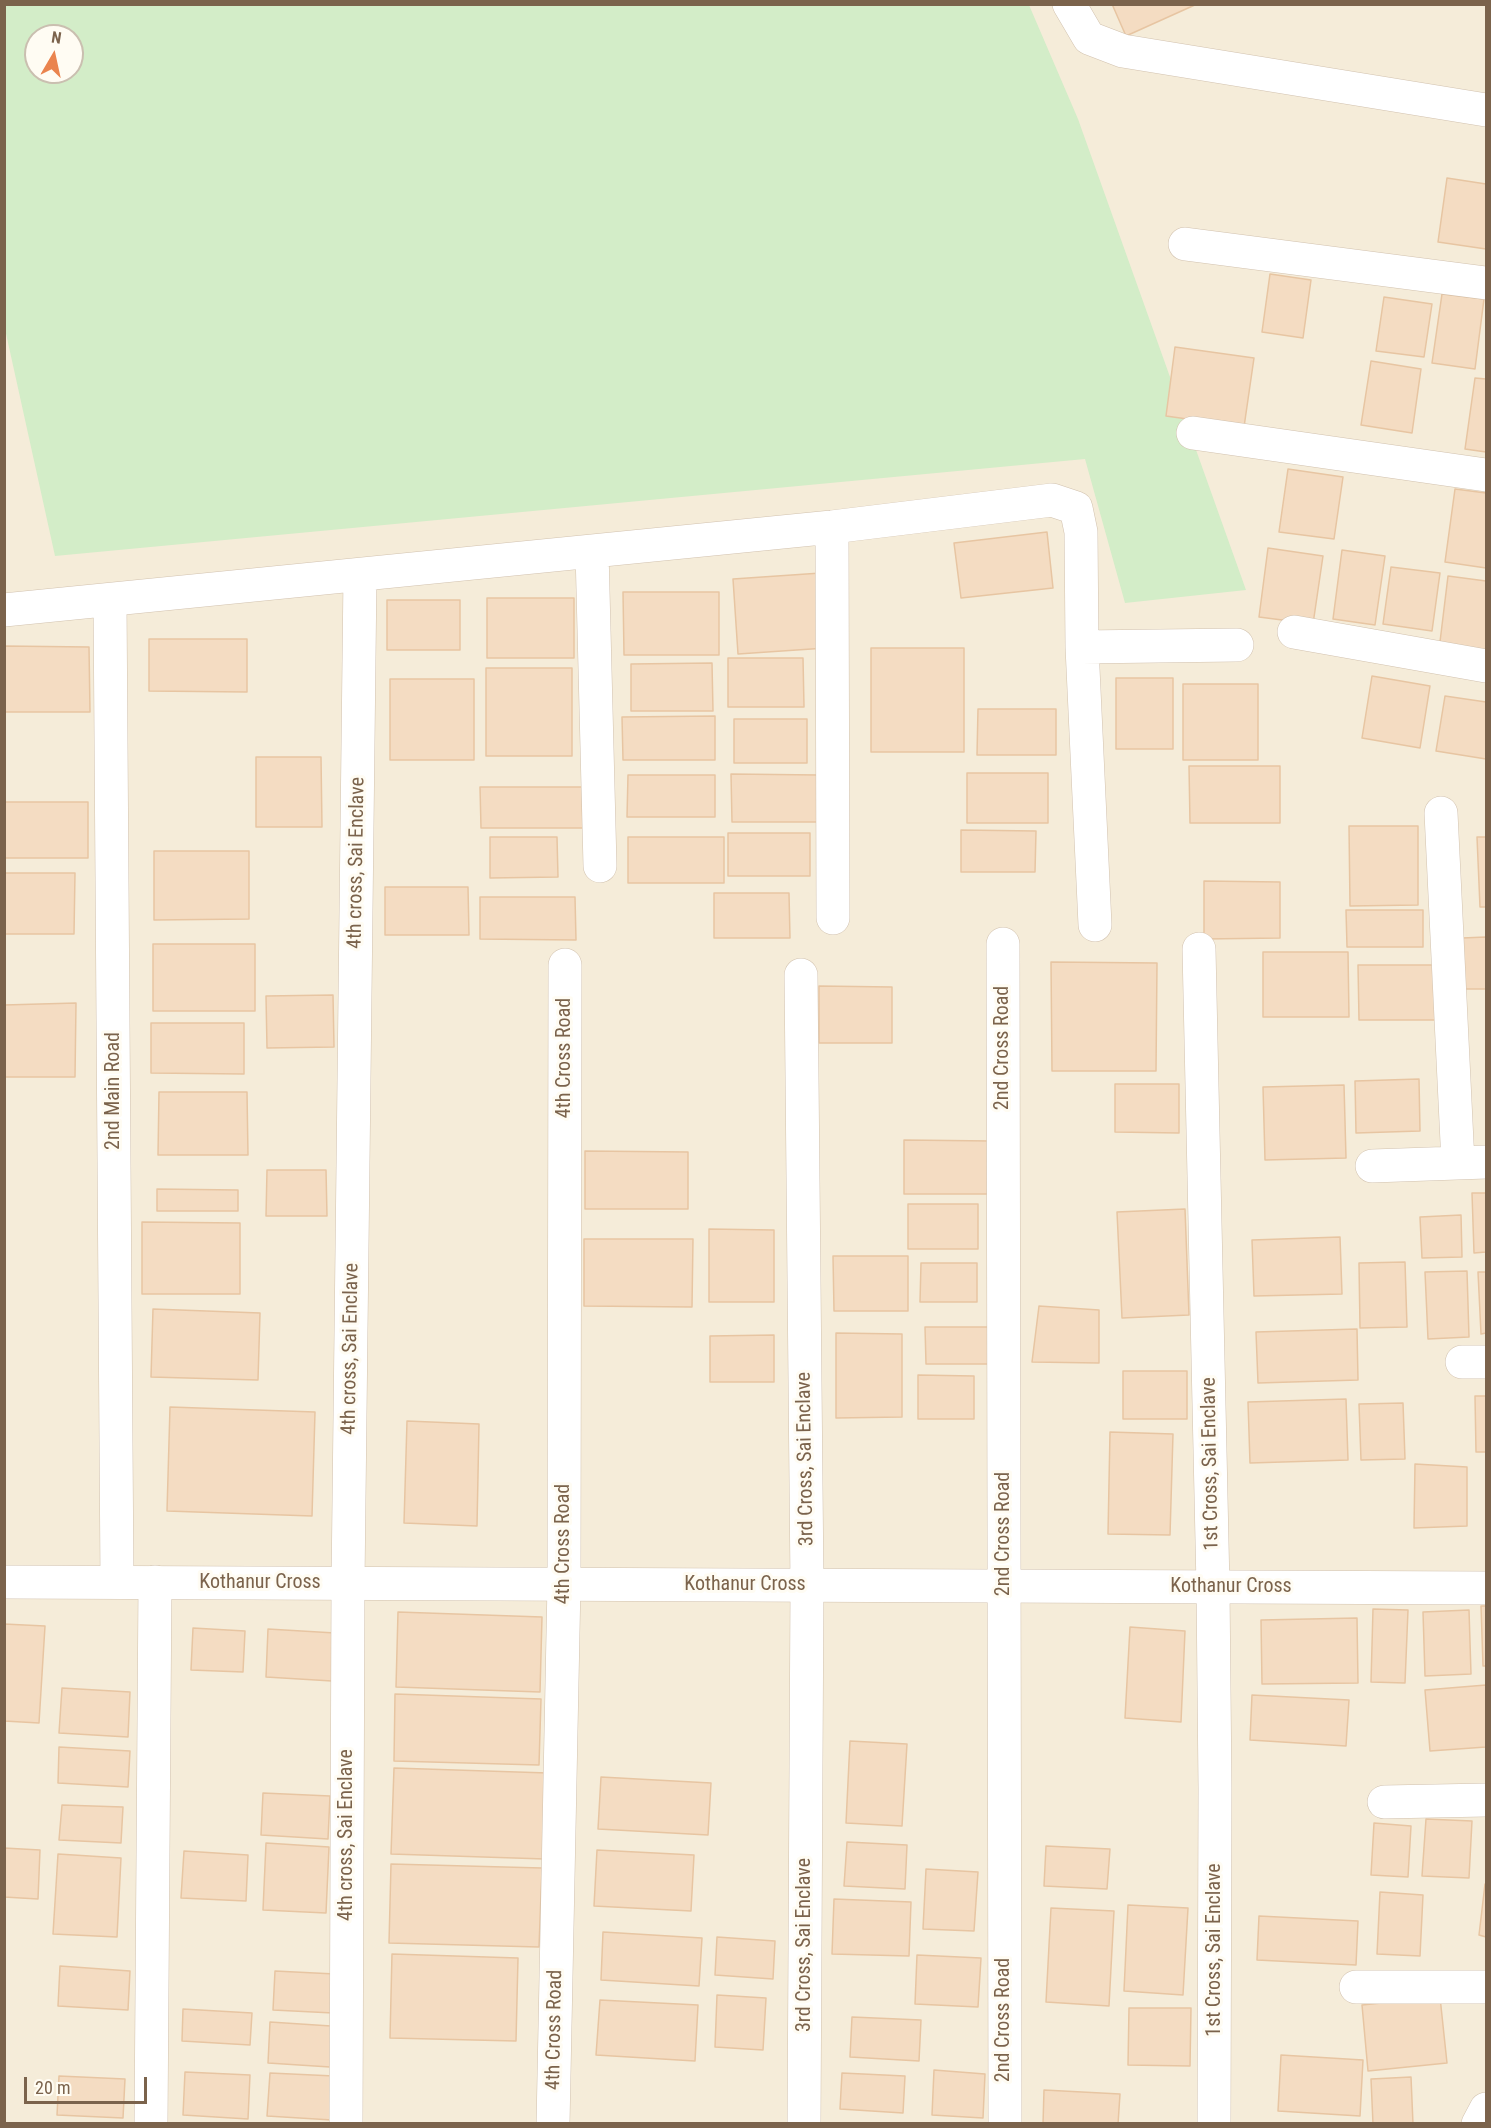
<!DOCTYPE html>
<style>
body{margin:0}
#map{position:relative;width:1491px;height:2128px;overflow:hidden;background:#fdf9ec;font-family:"Roboto Condensed",sans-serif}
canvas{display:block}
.frame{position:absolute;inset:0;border:6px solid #7b634c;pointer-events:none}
.north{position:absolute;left:24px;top:24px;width:60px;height:60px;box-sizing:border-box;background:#fffcf3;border:2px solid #cabfb0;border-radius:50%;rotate:9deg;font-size:16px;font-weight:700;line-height:24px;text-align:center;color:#7b634c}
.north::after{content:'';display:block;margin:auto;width:21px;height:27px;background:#ea844e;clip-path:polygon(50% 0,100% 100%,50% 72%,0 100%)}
.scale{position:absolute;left:24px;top:2077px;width:123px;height:27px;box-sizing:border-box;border:3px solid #7b634c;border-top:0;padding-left:8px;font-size:18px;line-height:21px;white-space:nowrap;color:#7b634c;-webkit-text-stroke:4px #fffcf3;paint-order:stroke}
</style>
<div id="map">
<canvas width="1491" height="2128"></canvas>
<div class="frame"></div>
<div class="north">N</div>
<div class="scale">20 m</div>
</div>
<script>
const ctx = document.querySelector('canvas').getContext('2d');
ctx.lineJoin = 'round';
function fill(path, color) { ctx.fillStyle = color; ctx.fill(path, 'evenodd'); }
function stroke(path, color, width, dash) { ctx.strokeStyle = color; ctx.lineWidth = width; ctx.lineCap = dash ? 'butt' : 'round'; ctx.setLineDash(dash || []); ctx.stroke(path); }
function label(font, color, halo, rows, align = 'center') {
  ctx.font = font + ' "Roboto Condensed",sans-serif'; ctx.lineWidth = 6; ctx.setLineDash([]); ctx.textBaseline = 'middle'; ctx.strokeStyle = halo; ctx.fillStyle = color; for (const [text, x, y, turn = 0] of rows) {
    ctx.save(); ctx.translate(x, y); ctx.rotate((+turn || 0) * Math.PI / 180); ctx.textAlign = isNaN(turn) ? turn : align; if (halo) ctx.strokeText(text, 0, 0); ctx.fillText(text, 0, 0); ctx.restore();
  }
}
fill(new Path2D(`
 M5,5H1486V2123L5,2124ZM36,36H72V72H36Z`), '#f5ecd9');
fill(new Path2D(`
 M4,5H1029L1078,119L1246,590L1125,603L1085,459L55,556L5,329ZM36,36H72V72H36Z`), '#d3edc8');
const building = new Path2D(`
 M1112,4H1197L1126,36Z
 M1447,178L1486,184V249L1438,242Z
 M1270,274L1311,280L1303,338L1262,332Z
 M1442,294L1484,299L1475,369L1432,363Z
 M1384,297L1432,304L1424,357L1376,351Z
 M1175,347L1254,358L1244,427L1166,416Z
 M1371,361L1421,369L1412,433L1361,425Z
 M1475,378L1486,379V452L1465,449Z
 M1288,469L1343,477L1334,539L1279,532Z
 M1455,489L1486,493V568L1445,562Z
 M1047,532L1053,588L961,598L954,543Z
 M1268,548L1323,556L1313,624L1259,617Z
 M1342,550L1385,556L1375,625L1333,619Z
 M1391,567L1440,573L1432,631L1383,624Z
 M821,573L826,648L738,654L733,579Z
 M1448,576L1486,581V656L1439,650Z
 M623,592H719V655H624Z
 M487,598H574V658H487Z
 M387,600H460V650H387Z
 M149,639H247V692L149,691Z
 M4,646L89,647L90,712H4Z
 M871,648H964V752H871Z
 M728,658H803L804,707H728Z
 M712,663L713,711H631V664Z
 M486,668H572V756H486Z
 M1372,676L1430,686L1420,748L1362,738Z
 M1116,678H1173V749H1116Z
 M390,679H474V760H390Z
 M1183,684H1258V760H1183Z
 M1445,696L1486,702V759L1436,751Z
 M978,709H1056V755H977Z
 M715,716V760H623L622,717Z
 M734,719H807V763H734Z
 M256,757H321L322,827H256Z
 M1189,766H1280V823H1190Z
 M967,773H1048V823H967Z
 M731,774L818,775V822H732Z
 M628,775H715V817H627Z
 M480,787H582L583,828H481Z
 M4,802H88V858H4Z
 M1349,826H1418V905L1350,906Z
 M961,830L1036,831L1035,872H961Z
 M728,833H810V876H728Z
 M490,837H557L558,877L490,878Z
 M628,837H724V883H628Z
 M1477,837H1486V907H1480Z
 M154,851H249V919L154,920Z
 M4,873H75L74,934H4Z
 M1204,881L1280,882V938L1204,939Z
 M385,887H468L469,935H385Z
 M714,893H789L790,938H714Z
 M480,897H575L576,940L480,939Z
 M1346,910H1423V947H1347Z
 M1486,937V989H1464L1462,938Z
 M153,944H255V1011H153Z
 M1263,952H1348L1349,1017H1263Z
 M1051,962L1157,963L1156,1071H1052Z
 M1358,965H1436V1020H1359Z
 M819,986L892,987V1043H819Z
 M333,995L334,1047L267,1048L266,996Z
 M76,1003L75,1077H4V1005Z
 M151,1023H244V1074L151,1073Z
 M1419,1079L1420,1131L1356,1133L1355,1081Z
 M1115,1084H1179V1133L1115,1132Z
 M1344,1085L1346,1158L1265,1160L1263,1087Z
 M159,1092H247L248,1155H158Z
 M904,1140L992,1141V1194H904Z
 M585,1151L688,1152V1209H585Z
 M267,1170H326L327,1216H266Z
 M157,1189L238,1190V1211H157Z
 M1472,1193H1486V1252L1474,1253Z
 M908,1204H978V1249H908Z
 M1185,1209L1189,1315L1122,1318L1117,1212Z
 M1461,1215L1462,1257L1422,1258L1420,1217Z
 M142,1222L240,1223V1294H142Z
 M709,1229L774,1230V1302H709Z
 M1340,1237L1342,1294L1254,1296L1252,1240Z
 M584,1239H693L692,1307L584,1306Z
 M833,1256H908V1311H834Z
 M1405,1262L1407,1327L1360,1328L1359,1263Z
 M921,1263H977V1302H920Z
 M1467,1271L1469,1337L1428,1339L1425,1272Z
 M1478,1272H1486V1333L1481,1334Z
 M1039,1306L1099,1310V1363L1032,1362Z
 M153,1309L260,1313L258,1380L151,1377Z
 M925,1327H990V1364H926Z
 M1357,1329L1358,1380L1258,1383L1256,1332Z
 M836,1333L902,1334V1417L836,1418Z
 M774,1335V1382H710V1336Z
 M1123,1371H1187V1419H1123Z
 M918,1375L974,1376V1419H918Z
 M1475,1396H1486V1452H1476Z
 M1346,1399L1348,1460L1250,1463L1248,1402Z
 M1403,1403L1405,1459L1361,1460L1359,1404Z
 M170,1407L315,1412L312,1516L167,1511Z
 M407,1421L479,1424L477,1526L404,1523Z
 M1110,1432L1173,1434L1170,1535L1108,1534Z
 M1415,1464L1467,1467V1526L1414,1528Z
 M1481,1606H1486V1666H1483Z
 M1373,1609L1408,1610L1405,1683L1371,1682Z
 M1469,1610L1471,1674L1425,1676L1423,1612Z
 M398,1612L542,1617L540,1692L396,1687Z
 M1357,1618L1358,1683L1262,1684L1261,1620Z
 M4,1624L45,1626L39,1723L4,1721Z
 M1130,1627L1185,1631L1181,1722L1125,1718Z
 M193,1628L245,1631L243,1672L191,1670Z
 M268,1629L335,1633L332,1681L266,1677Z
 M1486,1685V1747L1430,1751L1425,1690Z
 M62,1688L130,1692L128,1737L59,1733Z
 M395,1694L541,1699L539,1765L394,1761Z
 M1252,1695L1349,1700L1346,1746L1250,1740Z
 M850,1741L907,1744L902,1826L846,1823Z
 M59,1747L130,1751L128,1787L58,1783Z
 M394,1768L548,1773L545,1859L391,1854Z
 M601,1777L711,1783L708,1835L598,1829Z
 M263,1793L330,1796L328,1839L261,1835Z
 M62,1805L123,1807L121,1843L59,1840Z
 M1426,1819L1472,1821L1469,1878L1422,1876Z
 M1374,1823L1411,1826L1408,1877L1371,1875Z
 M847,1842L907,1845L905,1889L844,1886Z
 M266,1843L329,1847L326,1913L263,1910Z
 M1046,1846L1110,1849L1107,1889L1044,1886Z
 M4,1848L40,1850L38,1899L4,1897Z
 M597,1850L694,1855L691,1911L594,1906Z
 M184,1851L248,1855L246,1901L181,1898Z
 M58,1854L121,1858L117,1937L53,1934Z
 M391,1864L542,1868L539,1947L389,1943Z
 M926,1869L978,1872L974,1931L923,1929Z
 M1485,1884H1486V1937L1479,1935Z
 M1380,1892L1423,1895L1420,1956L1377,1954Z
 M834,1899L911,1902L909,1956L832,1954Z
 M1128,1905L1188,1908L1183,1995L1124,1991Z
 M1051,1908L1114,1911L1109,2006L1046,2002Z
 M1259,1916L1358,1921L1356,1965L1257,1960Z
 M603,1932L702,1938L699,1986L601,1980Z
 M717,1937L775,1941L773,1979L715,1975Z
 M392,1954L518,1958L516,2041L390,2038Z
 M917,1955L981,1958L978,2007L915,2004Z
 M60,1966L130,1971L128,2010L58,2006Z
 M275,1971L335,1974L333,2013L273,2010Z
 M717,1995L766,1998L763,2050L715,2047Z
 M1440,1997L1447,2063L1368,2071L1362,2005Z
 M600,2000L698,2005L695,2061L596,2055Z
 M1129,2008H1191L1190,2066L1128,2065Z
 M183,2009L252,2013L250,2045L182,2041Z
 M852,2017L921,2020L919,2061L850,2057Z
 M270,2022L331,2026L330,2067L268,2063Z
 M1281,2055L1363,2060L1360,2116L1278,2111Z
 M934,2070L985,2074L983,2118L932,2115Z
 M185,2072L250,2075L248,2119L183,2115Z
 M270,2073L334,2076L332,2120L267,2116Z
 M842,2073L905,2076L903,2113L840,2109Z
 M59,2076L125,2079L123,2118L57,2115Z
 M1411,2077L1413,2124H1373L1371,2079Z
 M1044,2090L1120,2094L1118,2124H1043Z`);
fill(building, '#f4dcc2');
stroke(building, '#e7c5a2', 1.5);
const minor = new Path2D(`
 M1069,4L1089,38L1123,51L1486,110
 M1185,244L1486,283
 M1193,433L1486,475
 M832,527L833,918
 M592,551L600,866
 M110,600L117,1582
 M4,610L832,527L1052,500L1076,508L1081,532L1082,647L1095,925
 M1294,632L1486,666
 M1082,647L1237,645
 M1441,813L1458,1163
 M1003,944L1005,2124
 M1199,949L1213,1587L1215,1788L1214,2124
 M801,975L807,1585L804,2124
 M1372,1166L1486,1162
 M1462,1362H1486
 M1384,1802L1486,1800
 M1356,1987H1486
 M151,2124L155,1582
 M346,2124L348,1583L360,575
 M553,2124L564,1584L565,965`);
const tertiary = new Path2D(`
 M4,1582L1486,1588
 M1478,2124L1486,2109`);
stroke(minor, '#d2c2af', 34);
stroke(tertiary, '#d2c2af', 34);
stroke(minor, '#fff', 33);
stroke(tertiary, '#fff', 33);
label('20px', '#7b634c', '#fffcf3', [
 ["4th cross, Sai Enclave",357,863,-89],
 ["2nd Cross Road",1003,1048,-90],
 ["4th Cross Road",565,1058,-90],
 ["2nd Main Road",114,1091,-90],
 ["4th cross, Sai Enclave",351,1349,-89],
 ["3rd Cross, Sai Enclave",806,1459,-91],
 ["1st Cross, Sai Enclave",1211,1464,-91],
 ["2nd Cross Road",1004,1534,-90],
 ["4th Cross Road",564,1544,-90],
 ["Kothanur Cross",260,1583],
 ["Kothanur Cross",745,1585],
 ["Kothanur Cross",1231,1587],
 ["4th cross, Sai Enclave",347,1835,-90],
 ["3rd Cross, Sai Enclave",805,1945,-90],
 ["1st Cross, Sai Enclave",1215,1950,-90],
 ["2nd Cross Road",1004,2020,-90],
 ["4th Cross Road",555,2030,-89]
]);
</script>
